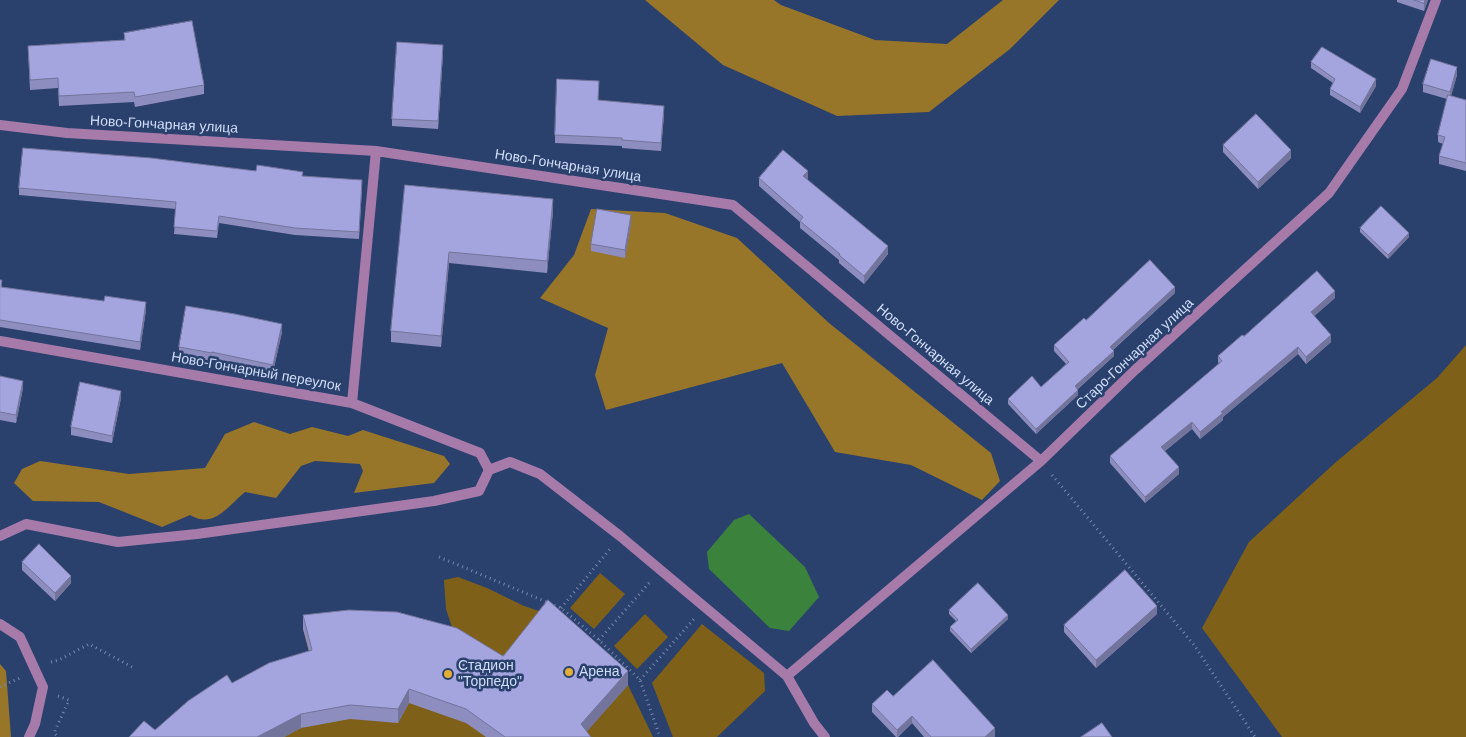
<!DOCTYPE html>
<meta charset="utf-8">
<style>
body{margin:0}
canvas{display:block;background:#2a406d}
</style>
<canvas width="1466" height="737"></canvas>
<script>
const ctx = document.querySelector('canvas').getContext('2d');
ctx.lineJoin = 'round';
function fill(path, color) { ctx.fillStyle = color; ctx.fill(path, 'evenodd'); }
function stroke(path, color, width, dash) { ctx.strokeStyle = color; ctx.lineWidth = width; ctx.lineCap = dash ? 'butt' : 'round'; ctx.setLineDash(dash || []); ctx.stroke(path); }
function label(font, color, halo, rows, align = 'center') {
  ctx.font = font + ' Helvetica,sans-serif'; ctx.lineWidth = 5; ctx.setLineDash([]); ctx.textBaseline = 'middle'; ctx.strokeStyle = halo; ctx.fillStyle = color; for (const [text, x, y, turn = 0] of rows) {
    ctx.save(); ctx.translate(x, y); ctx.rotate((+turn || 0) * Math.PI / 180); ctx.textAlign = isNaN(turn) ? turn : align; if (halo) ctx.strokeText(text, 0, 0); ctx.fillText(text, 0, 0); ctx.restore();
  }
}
fill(new Path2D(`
 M1466,345V737H1282L1202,628L1249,542L1336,462L1437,378Z
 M600,573L625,594L594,629L570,608Z
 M458,577L487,588L524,606L548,614L628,685L653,737H163L312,664L303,629L457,642L446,609L444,580Z
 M645,614L668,637L637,669L614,646Z
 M702,624L764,673L765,691L717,737H673L652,683Z`), '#7f6018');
fill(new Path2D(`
 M645,0H774L781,5L875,40L947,44L1003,0H1059L1010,49L929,112L837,116L723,65Z
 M591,209L665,213L737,238L829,323L991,453L1000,481L982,500L911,465L835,452L782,363L606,410L595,375L608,328L540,298L574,255Z
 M254,422L290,434L312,427L348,436L363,430L444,456L450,464L434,483L354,493L363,471L360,464L315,461L301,466L276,498L245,492C227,507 214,529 190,515L162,527L99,502L33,501L14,483L22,469L40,461L129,474L205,468L225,434Z
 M0,664L6,671L11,737H0Z`), '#977529');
fill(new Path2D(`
 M749,514L805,567L819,597L789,631L770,628L709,569L707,552L734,520Z`), '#3b823c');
stroke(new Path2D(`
 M1052,475L1194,645L1255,737
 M439,557L561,608L599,640L640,680L660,737
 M561,608L610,549
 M599,640L650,582
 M51,662L59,660L89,644L134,668
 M640,680L694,619
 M0,687L20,678
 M58,696L69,700L54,733L58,737`), '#7588ad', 3, [1, 4]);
stroke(new Path2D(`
 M0,624L20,637L43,687L35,724L29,737`), '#a67baa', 10);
stroke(new Path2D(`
 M0,125L67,133L376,151L733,205L1041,461
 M0,341L352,403L480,453L489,470
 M352,403L376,151
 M0,536L26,524L118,542L197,534L434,501L479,491L489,470L510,462L540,474L620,536L787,676L814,723L825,737
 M787,676L1041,461L1135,370L1329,193L1402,89L1436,0`), '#a67baa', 10);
fill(new Path2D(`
 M1397,0H1428L1424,11L1397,2Z
 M124,33L204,85V94L135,107L134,102L59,106L58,88L30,90L28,46L124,40Z
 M443,53L438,129L392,126V119Z
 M1311,62L1376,86L1360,113L1330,95V89L1333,83L1311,68Z
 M1457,75L1451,96L1466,100V171L1439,164V156L1443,144L1438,142V135L1447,99L1423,92V84Z
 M598,100L664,114L661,151L622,148V146L555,143V135Z
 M1223,145L1291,158L1258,189L1223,152Z
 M303,176L362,187L359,239L295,235L219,223L217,238L174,234L176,209L19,195V188Z
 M759,178H808L807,180L888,254L864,284L839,263V260L800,228V222L759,186Z
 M405,185L553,211L547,273L449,263L441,347L391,342V331Z
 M631,223L625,258L591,251V244Z
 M1360,228L1409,237L1388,259L1360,232Z
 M0,280L2,287L146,310L140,350L0,327Z
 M1175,293L1113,350L1114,356L1078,389V395L1036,434L1008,404V399L1041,387L1066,364L1054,351V345L1086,320Z
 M1335,298L1314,316L1331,342L1306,364L1298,354L1223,417V420L1200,439L1192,429L1165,451L1179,474L1145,503L1110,463V456L1219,364L1218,362V356L1244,336Z
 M282,332L273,372L212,359V361L179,355V347Z
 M0,376L23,388L16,423L0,420Z
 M121,398L112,443L71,435V427Z
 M22,562L71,583L55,601L22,570Z
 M949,610L1008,619L971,653L950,631V627L956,621L949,614Z
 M1157,614L1096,668L1064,632V625Z
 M303,615L503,656L628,685L586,732L591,737H486L466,723L409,703L398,723L350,719L301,728L284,737H129L155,730L232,683L309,651L303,629Z
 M893,696L995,736L994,737H924L912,723L898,737H896L872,712V704Z`), '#8d8ebf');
fill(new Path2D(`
 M1425,0H1428L1424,11V3Z
 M443,45V53L438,129V121Z
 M1457,67V75L1450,99V92Z
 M1376,79V86L1360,113V107Z
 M664,106V114L661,151V143Z
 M1291,150V158L1258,189V182Z
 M808,171V178L803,184V176Z
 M553,199V211L547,273V261Z
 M631,215V223L625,258V250Z
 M1409,233V237L1388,259V255Z
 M888,246V254L864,284V276Z
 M449,252V263L441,347V336Z
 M1175,287V293L1110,352V347Z
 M1335,291V298L1311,319V312Z
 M146,302V310L140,350V342Z
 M282,324V332L273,372V365Z
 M1331,335V342L1306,364V357Z
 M1298,347V354L1223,417V420L1200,439V432L1221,412Z
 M1114,351V356L1075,391V386Z
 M23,381V388L16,423V415Z
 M1078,390V395L1036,434V429Z
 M121,391V398L112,443V436Z
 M1192,422V429L1161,454V447Z
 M1179,467V474L1145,503V497Z
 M71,576V583L55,601V593Z
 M1157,606V614L1096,668V660Z
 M1008,615V619L971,653V649Z
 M628,671V685L582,737L581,724Z
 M409,689V703L398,723V709Z
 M301,714V728L284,737H257Z
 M912,716V723L897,737V730Z
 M995,728V736L994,737H985Z`), '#73749b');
const building = new Path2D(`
 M1414,0H1425L1424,3Z
 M192,21L204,85L135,97L134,92L59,96L58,78L30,80L28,46L125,40L124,33Z
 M397,42L443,45L438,121L392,119Z
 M1322,47L1376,79L1360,107L1330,89L1335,79L1311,62Z
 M1431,59L1457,67L1450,92L1423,84Z
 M557,79L599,81L598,100L664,106L661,143L622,140V138L555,135Z
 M1448,95L1466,100V163L1439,156L1445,137L1438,135Z
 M1256,114L1291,150L1258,182L1223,145Z
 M23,148L151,158L256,171L257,165L303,172L302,176L362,180L359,232L295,228L219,216L217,231L174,227L176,202L19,188Z
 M783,150L808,171L803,176L888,246L864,276L839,255L840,254L800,221L803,217L759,178Z
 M405,185L553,199L547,261L449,252L441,336L391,331Z
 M1381,206L1409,233L1388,255L1360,228Z
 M597,209L631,215L625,250L591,244Z
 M1150,260L1175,287L1110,347L1114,351L1075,386L1078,390L1036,429L1008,399L1032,376L1041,387L1069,362L1054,345L1084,318L1086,320Z
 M1317,271L1335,291L1311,312L1331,335L1306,357L1298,347L1221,412L1223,413L1200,432L1192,422L1161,447L1179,467L1145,497L1110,456L1222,361L1218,356L1242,335L1244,336Z
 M0,280H2L1,287L104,301L105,296L146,302L140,342L0,320Z
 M186,306L235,314L282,324L273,365L212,352V353L179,347Z
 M0,376L23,381L16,415L0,412Z
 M80,382L121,391L112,436L71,427Z
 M39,544L71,576L55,593L22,562Z
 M1125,570L1157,606L1096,660L1064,625Z
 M978,583L1008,615L971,649L950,627L958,620L949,610Z
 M548,600L628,671L581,724L591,737H505L466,709L409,689L398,709L350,705L301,714L257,737H129L144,721L155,730L188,701L227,675L232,683L269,663L312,650L303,615L349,610L397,612L457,628L503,656Z
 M933,660L995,728L985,737H931L912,716L897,730L872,704L887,690L893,696Z
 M1102,723L1112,737H1081Z`);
fill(building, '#a4a5de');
stroke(building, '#73749b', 1);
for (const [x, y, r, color] of [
 [569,672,5,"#e3ae35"],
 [448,674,5,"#e3ae35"]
]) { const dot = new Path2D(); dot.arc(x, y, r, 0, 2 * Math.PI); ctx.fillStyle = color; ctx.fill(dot); stroke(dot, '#2a406d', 2); }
label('14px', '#d0defa', '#2a406d', [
 ["Ново-Гончарная улица",164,125,3],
 ["Ново-Гончарная улица",568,166,9],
 ["Старо-Гончарная улица",1135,354,-43],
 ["Ново-Гончарная улица",935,355,40],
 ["Ново-Гончарный переулок",256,372,10]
]);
label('14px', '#d0defa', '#2a406d', [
 ["Стадион",458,666],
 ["\"Торпедо\"",458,682],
 ["Арена",579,672]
], 'left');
</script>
